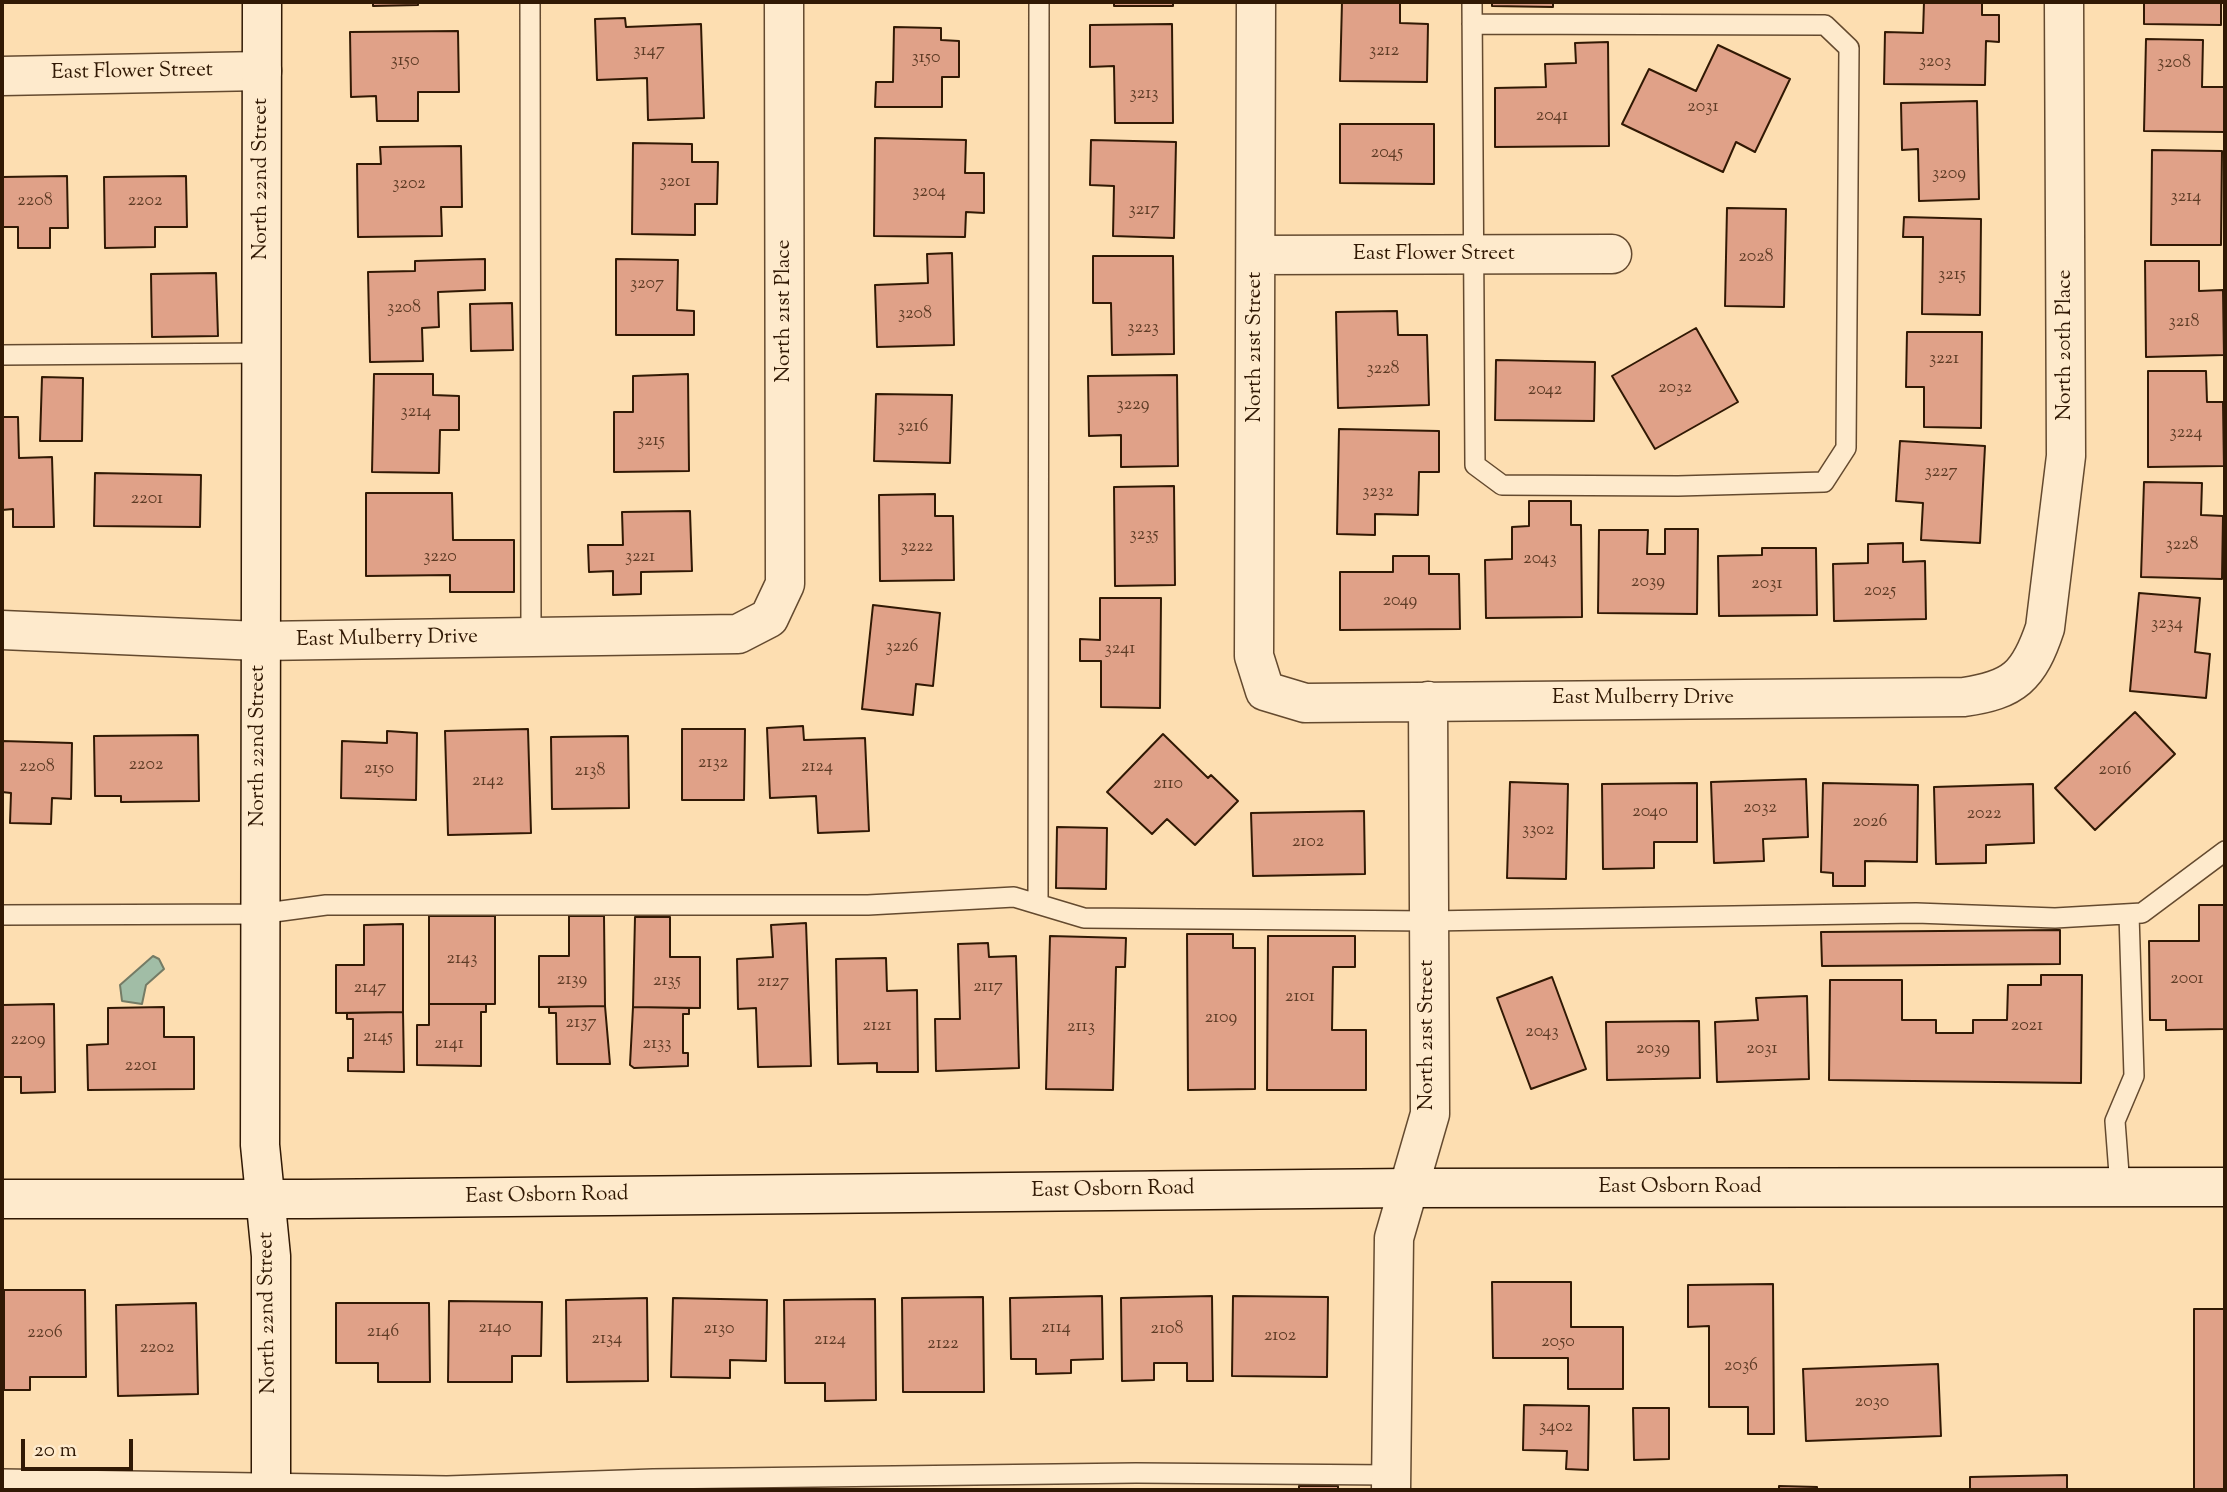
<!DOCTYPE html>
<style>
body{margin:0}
#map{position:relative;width:2227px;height:1492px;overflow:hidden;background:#fddeb1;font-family:"Sorts Mill Goudy",serif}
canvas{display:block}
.frame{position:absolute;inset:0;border:4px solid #311904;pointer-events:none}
.scale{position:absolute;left:21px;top:1439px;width:112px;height:32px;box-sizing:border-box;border:4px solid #311904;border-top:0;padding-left:9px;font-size:21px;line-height:24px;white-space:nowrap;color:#311904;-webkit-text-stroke:5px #feeacc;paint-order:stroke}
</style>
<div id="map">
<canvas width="2227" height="1492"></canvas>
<div class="frame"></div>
<div class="scale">20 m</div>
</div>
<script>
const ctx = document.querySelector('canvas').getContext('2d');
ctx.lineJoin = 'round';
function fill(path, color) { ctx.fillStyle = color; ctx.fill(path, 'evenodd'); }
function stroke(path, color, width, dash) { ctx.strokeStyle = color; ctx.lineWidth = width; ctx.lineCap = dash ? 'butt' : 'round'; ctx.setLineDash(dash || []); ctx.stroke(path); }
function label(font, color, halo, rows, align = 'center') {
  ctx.font = font + ' "Sorts Mill Goudy",serif'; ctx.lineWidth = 6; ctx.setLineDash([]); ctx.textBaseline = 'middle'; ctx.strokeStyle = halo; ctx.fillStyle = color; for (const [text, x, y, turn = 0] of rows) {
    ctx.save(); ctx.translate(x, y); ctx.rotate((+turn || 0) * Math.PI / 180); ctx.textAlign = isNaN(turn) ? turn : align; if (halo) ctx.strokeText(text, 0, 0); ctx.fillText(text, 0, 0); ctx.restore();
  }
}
const water = new Path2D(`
 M153,956L159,959L164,969L146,985L142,1004L122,1001L120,985Z`);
fill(water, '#a1bda6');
stroke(water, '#747b65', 2);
const building = new Path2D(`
 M373,2H418V5L373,6Z
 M1114,2H1173V6H1114Z
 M1342,2H1400V23L1428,24L1427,82L1340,81Z
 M1492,2H1553V7L1492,6Z
 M1924,2H1982V15H1999V42L1986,41L1985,85L1884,84L1885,32L1923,33Z
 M2144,2H2221V25L2144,24Z
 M625,18L626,27L701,24L704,118L648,120L647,78L597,80L595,19Z
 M1172,24L1173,123H1115L1114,66L1090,67V25Z
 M894,27L941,28V40L959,41V77H942V107H875L876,82H893Z
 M458,31L459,92H418V121H377L376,96L351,97L350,32Z
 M2146,39L2203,40L2202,87H2225V132L2144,131Z
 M1608,42L1609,146L1495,147V88L1546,87L1545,64L1576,63L1575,43Z
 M1718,45L1790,79L1755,152L1736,142L1723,172L1622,124L1649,69L1696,91Z
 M1977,101L1979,199L1919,201L1918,149L1902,150L1901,103Z
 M1340,124H1434V184L1340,183Z
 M875,138L966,140L965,173H984V213L966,212L965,237L874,236Z
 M1091,140L1176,142L1174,238L1113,236L1114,186L1090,185Z
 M633,143L692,144V162H718L717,204H695V235L632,234Z
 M461,146L462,207H441L442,236L358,237L357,164H381L380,147Z
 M2152,150L2222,151L2221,245H2151Z
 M67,176L68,228H50V248H18V227H2V177Z
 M186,176L187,227H155V247L105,248L104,177Z
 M1727,208L1786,209L1784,307L1725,306Z
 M1904,217L1981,219L1980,315L1922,314L1923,237H1903Z
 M952,253L954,345L877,347L875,285L928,283L927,254Z
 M1093,256H1173L1174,354L1112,355L1111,303H1093Z
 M485,259V290L438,292L439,327L422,328L423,361L370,362L368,272L415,271V261Z
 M616,259L678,260L677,310L694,311V335H616Z
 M2145,261H2199V291L2223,290L2224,355L2146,357Z
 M216,273L218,336L152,337L151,274Z
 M512,303L513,350L471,351L470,304Z
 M1397,311L1398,335H1427L1429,405L1338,408L1336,312Z
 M1696,328L1738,402L1655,449L1612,376Z
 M1907,332H1982L1981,428L1924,427V387H1906Z
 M1496,360L1595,362L1594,421L1495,420Z
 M2148,371H2206L2207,402H2223L2224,466L2148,467Z
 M374,374H433V395L459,396V430H440L439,473L372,472Z
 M688,374L689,471L614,472V412H633V376Z
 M1177,375L1178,466L1121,467V435L1089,436L1088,376Z
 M42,377L83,378L82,441H40Z
 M876,394L952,395L950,463L874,461Z
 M2,417H18L19,458L52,457L54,527H13V509L2,510Z
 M1339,429L1439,431V472H1419L1418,515L1375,514V535L1337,534Z
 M1900,441L1985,446L1980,543L1921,540L1923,503L1896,501Z
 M95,473L201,475L200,527L94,526Z
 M2144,482L2202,483L2201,515L2223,516L2222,579L2141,577Z
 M1174,486L1175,585L1115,586L1114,487Z
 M366,493H452L453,540H514V592H450V575L366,576Z
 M935,494V516H953L954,580L880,581L879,495Z
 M1529,501H1571V525H1581L1582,617L1486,618L1485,560L1512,559V527L1529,526Z
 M690,511L692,571L641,572V594L613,595V571L589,572L588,545H623L622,512Z
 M1665,529H1698L1697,614L1598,613L1599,530H1648L1647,554H1665Z
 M1903,543V562L1925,561L1926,619L1834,621L1833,564L1868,563V544Z
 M1762,548H1816L1817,615L1719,616L1718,556L1762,555Z
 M1393,556H1429V574H1459L1460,629L1340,630V572H1393Z
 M2139,593L2200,598L2195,652L2210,654L2206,698L2130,691Z
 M1100,598H1161L1160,708L1101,707V661H1080V639L1100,640Z
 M873,605L940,613L933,686L916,684L913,715L862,709Z
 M2135,712L2175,754L2095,830L2055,788Z
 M803,726L804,740L865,738L869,831L818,833L816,796L770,798L767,728Z
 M528,729L531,833L448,835L445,731Z
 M682,729H745L744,800H682Z
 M387,731L417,733L416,800L341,798L342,741L387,743Z
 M1163,734L1208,778L1211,775L1238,801L1195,845L1167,819L1152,834L1107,792Z
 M198,735L199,801L121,802V796H95L94,736Z
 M628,736L629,808L552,809L551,737Z
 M2,741L72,743L71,799L52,798L51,824L10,823L11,793L2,792Z
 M1806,779L1808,837L1763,839L1764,861L1714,863L1711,782Z
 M1510,782L1568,784L1566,879L1507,878Z
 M1697,783V842H1654V868L1603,869L1602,784Z
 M1823,783L1918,785L1917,862L1865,861V886H1833V873L1821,872Z
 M2033,784L2034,843L1986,845V863L1936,864L1934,787Z
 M1364,811L1365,874L1253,876L1251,813Z
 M1057,827L1107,828L1106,889L1056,888Z
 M2199,905H2225V1029L2166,1030V1020H2150L2149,941H2199Z
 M429,916H495V1004H429Z
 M569,916H604L605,1006L539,1007V956H569Z
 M635,917H670V957H700V1008L633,1007Z
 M806,923L811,1066L758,1067L756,1008L738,1009L737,959L773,957L771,925Z
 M403,924V1012L336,1013V965H364V925Z
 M2060,930V964L1822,966L1821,932Z
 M1187,934H1233V948H1255V1089L1188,1090Z
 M1050,936L1126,938L1125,967H1116L1113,1090L1046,1089Z
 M1268,936H1355V967H1333L1332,1030H1366V1090H1267Z
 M988,943L989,957L1016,956L1019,1068L936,1071L935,1019H960L958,944Z
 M886,958L887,991L917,990L918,1072H877V1063L838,1064L836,959Z
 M2041,975H2082L2081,1083L1829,1080L1830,980H1902V1020H1936V1033H1973V1020H2007L2008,985H2041Z
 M1552,977L1586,1069L1531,1089L1497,998Z
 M1807,996L1809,1079L1717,1082L1715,1022L1758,1020L1756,998Z
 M54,1004L55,1092L21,1093V1077H2V1005Z
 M429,1004H486V1012H481V1066L417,1065V1025H429Z
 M605,1006L610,1064H557L556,1013H549V1007Z
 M164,1007V1037H194V1089L88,1090L87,1045L108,1044V1008Z
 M633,1007L689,1008V1014H683V1053H688V1066L634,1068L630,1065Z
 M403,1012L404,1072L348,1071V1058H353V1019H347V1013Z
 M1699,1021L1700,1078L1607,1080L1606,1022Z
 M1492,1282H1571V1327H1623V1389H1568V1358H1493Z
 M1773,1284L1774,1434H1748V1407H1709V1326L1688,1327V1285Z
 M4,1290H85L86,1377H30V1390H4Z
 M1102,1296L1103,1359L1071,1360V1373L1036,1374V1359H1011L1010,1298Z
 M1212,1296L1213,1381H1187V1363H1154V1380L1122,1381L1121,1298Z
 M1233,1296L1328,1297L1327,1377L1232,1376Z
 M983,1297L984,1392H903L902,1298Z
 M647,1298L648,1381L567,1382L566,1300Z
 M673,1298L767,1300L766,1361L730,1360V1378L671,1377Z
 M875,1299L876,1400L825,1401V1383H785L784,1300Z
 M449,1301L542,1302L541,1356H512V1382H448Z
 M196,1303L198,1394L118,1396L116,1305Z
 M336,1303H429L430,1382H378V1363H336Z
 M2194,1309H2225V1490H2194Z
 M1938,1364L1941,1436L1806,1441L1803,1369Z
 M1524,1405L1589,1406L1588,1470L1566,1469L1567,1451L1523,1450Z
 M1633,1408H1669V1459L1634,1460Z
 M2067,1475V1490H1970V1477Z
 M1299,1486H1338V1490H1299Z
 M1779,1486L1817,1487V1490H1779Z`);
fill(building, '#e0a188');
stroke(building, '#311904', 2);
const lane = new Path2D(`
 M530,2L531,638
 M1472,2L1475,465L1502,485L1678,486L1824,482L1846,448L1849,48L1825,25L1472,24
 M2,355L263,353
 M1038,902L1039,2
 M2,915L259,914L326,905H868L1014,897L1084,918L1429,921L1916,913L2055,918L2142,913L2225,851
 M2120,1187L2115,1121L2134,1076L2129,914
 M2,1479L447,1486L653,1479L1136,1473L1391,1475`);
const street = new Path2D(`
 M1256,2L1254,656L1265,691L1305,703L1964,697C2014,690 2029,676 2045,628L2066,456L2064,2
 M2,76L262,71
 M1256,255L1612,254
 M2,630L259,641L738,634L769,618L785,584L784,2
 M1391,1490L1394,1238L1430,1114L1428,701`);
const secondary = new Path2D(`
 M262,2L260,1145L271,1256V1490
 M2,1199H309L1409,1188L2225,1187`);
stroke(lane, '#644a2f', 22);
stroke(street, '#644a2f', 41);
stroke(secondary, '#311904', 41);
stroke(lane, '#feeacc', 19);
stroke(street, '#feeacc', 38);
stroke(secondary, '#feeacc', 38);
label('18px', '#5d3b25', null, [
 ["3147",649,52],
 ["3212",1384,52],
 ["3150",926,59],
 ["3150",405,62],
 ["3203",1935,63],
 ["3208",2174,64],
 ["3213",1144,95],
 ["2031",1703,108],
 ["2041",1552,117],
 ["2045",1387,154],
 ["3209",1949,175],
 ["3201",675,183],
 ["3202",409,185],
 ["3204",929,193],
 ["3214",2186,198],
 ["2208",35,202],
 ["2202",145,202],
 ["3217",1144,211],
 ["2028",1756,258],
 ["3215",1952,276],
 ["3207",647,285],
 ["3208",404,309],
 ["3208",915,315],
 ["3218",2184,323],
 ["3223",1143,329],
 ["3221",1944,360],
 ["3228",1383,370],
 ["2032",1675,389],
 ["2042",1545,391],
 ["3229",1133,406],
 ["3214",416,413],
 ["3216",913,428],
 ["3224",2186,434],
 ["3215",651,442],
 ["3227",1941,473],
 ["3232",1378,493],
 ["2201",147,500],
 ["3235",1144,536],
 ["3228",2182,546],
 ["3222",917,548],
 ["3220",440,558],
 ["3221",640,558],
 ["2043",1540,560],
 ["2039",1648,583],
 ["2031",1767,585],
 ["2025",1880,592],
 ["2049",1400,602],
 ["3234",2167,625],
 ["3226",902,648],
 ["3241",1120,650],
 ["2132",713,764],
 ["2202",146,766],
 ["2208",37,768],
 ["2124",817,768],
 ["2150",379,770],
 ["2016",2115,771],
 ["2138",590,772],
 ["2142",488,782],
 ["2110",1168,785],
 ["2032",1760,809],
 ["2040",1650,813],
 ["2022",1984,815],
 ["2026",1870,823],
 ["3302",1538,831],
 ["2102",1308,843],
 ["2143",462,960],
 ["2001",2187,980],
 ["2139",572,981],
 ["2135",667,982],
 ["2127",773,983],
 ["2117",988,988],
 ["2147",370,989],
 ["2101",1300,998],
 ["2109",1221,1019],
 ["2137",581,1024],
 ["2121",877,1027],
 ["2021",2027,1027],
 ["2113",1081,1028],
 ["2043",1542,1033],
 ["2145",378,1038],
 ["2209",28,1041],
 ["2141",449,1045],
 ["2133",657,1045],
 ["2039",1653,1050],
 ["2031",1762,1050],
 ["2201",141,1067],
 ["2140",495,1329],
 ["2114",1056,1329],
 ["2130",719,1330],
 ["2108",1167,1330],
 ["2146",383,1333],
 ["2206",45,1334],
 ["2102",1280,1337],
 ["2134",607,1340],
 ["2124",830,1341],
 ["2050",1558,1343],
 ["2122",943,1345],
 ["2202",157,1349],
 ["2036",1741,1367],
 ["2030",1872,1403],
 ["3402",1556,1428]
]);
label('21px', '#311904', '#feeacc', [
 ["East Flower Street",132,73,-1],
 ["North 22nd Street",262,179,-90],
 ["East Flower Street",1434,255],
 ["North 21st Place",785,311,-90],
 ["North 20th Place",2066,345,-90],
 ["North 21st Street",1256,347,-90],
 ["East Mulberry Drive",387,640,-1],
 ["East Mulberry Drive",1643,699],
 ["North 22nd Street",259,746,-90],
 ["North 21st Street",1428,1035,-90],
 ["East Osborn Road",1680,1188],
 ["East Osborn Road",1113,1191,-1],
 ["East Osborn Road",547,1197,-1],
 ["North 22nd Street",269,1313,-91]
]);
</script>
